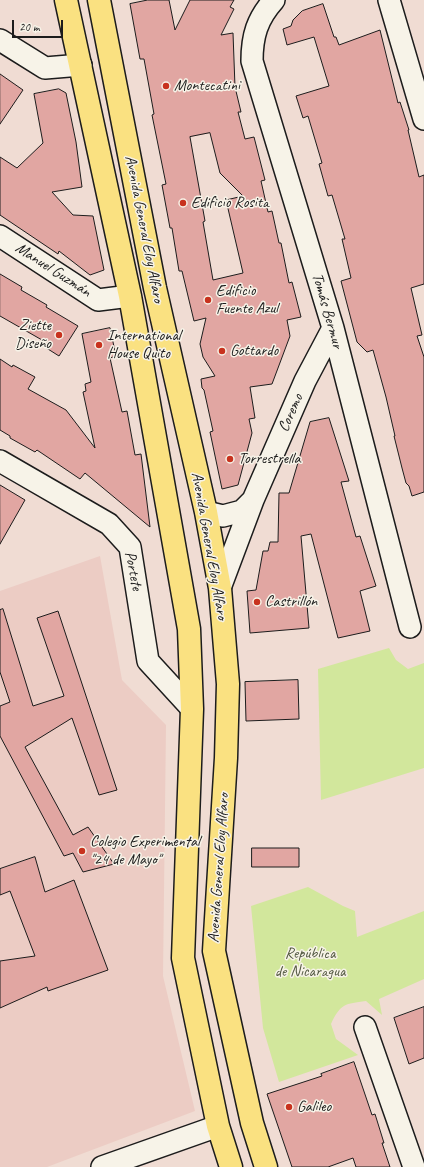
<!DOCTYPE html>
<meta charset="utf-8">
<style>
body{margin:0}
#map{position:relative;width:424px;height:1167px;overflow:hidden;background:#f0dcd3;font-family:Caveat,sans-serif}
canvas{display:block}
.scale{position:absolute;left:12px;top:20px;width:51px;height:18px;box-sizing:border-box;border:2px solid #1c1c1c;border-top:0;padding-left:5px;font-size:12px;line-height:14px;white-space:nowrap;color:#1c1c1c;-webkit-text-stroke:3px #f7f3e8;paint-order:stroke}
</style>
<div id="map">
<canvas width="424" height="1167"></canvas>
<div class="scale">20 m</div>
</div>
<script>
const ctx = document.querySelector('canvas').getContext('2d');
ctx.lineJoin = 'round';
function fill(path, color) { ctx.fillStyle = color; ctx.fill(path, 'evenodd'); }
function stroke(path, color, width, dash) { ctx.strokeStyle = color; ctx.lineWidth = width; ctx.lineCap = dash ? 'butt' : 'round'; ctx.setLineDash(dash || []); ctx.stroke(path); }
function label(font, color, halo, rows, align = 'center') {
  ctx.font = font + ' Caveat,sans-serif'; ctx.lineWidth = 3; ctx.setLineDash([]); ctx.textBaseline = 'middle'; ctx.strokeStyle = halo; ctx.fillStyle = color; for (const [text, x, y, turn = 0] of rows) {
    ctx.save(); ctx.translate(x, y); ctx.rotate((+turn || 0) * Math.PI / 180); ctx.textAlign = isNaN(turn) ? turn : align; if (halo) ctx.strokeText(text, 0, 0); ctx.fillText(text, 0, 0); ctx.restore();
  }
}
fill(new Path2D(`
 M100,556L122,680L166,725L163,976L195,1111L47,1167H0V591Z`), '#ecccc4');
fill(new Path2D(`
 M389,648L396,660L408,669L424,663V768L321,800L318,669Z
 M308,887L343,906L355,911L357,937L424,911V979L379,999L382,1015L366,1001C345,1004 341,1003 331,1024L336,1039L358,1055L279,1082L263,1028L251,906Z`), '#d2e79c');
const building = new Path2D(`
 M148,0H169L175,30L190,0H234L230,7L234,9L221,35L233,33L235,87L241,112H238L245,139L254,137L265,180L261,181L268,212L272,211L279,243H281L289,283L292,282L301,317L287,320L290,336L272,384L250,387L255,418L249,419L252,433L238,485L222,489L210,432L213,431L204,390L202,388L201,379L215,376L203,357L200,344L206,318L194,321L182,271H179L172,228H170L162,185L166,184L152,115L154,114L144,59H140L130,4ZM210,133L220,173L243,196L226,200L243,273L213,280L203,222L205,221L190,137Z
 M323,4L334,37H336L339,45L380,30L398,103L400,102L409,130H408L419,177L424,175V284L411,288L422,335L417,336L424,357V492L412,496L409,486L406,483L402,468L394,436H395L386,397L373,350L367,352L357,342L341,281L351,278L342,239H345L332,195L328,196L319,164L322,163L308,116L303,118L296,96L329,86L314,37L287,45L283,29L291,26L293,20L302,11Z
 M0,74L23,90L0,124Z
 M59,89L66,93L76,142L82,187L52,192L73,215L93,216L104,270L90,275L59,251L58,254L0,215V157L17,168L43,143L34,94Z
 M0,274L22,287L21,290L47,305L46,307L78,326L59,356L40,344L42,340L0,316Z
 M110,328L116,356L110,358L122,412L127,411L135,455L141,454L150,527L85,473L80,479L37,450L35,452L10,438V436L0,430V359L12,367L13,365L35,377L28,389L66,410L95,448L83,392L86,391L85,384L91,382L82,334Z
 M329,418L349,481L341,482L356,537L360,536L376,586L360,591L370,631L338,638L311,534L301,536L309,628L250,633L247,591L256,590L263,551H268L270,542H278L279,493H289L310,422Z
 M0,485L25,500L0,544Z
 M3,609L33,706L64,696L37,618L58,611L117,790L99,795L72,718L25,747L73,835L88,827L114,864L83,872L73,853L64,856L0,736V706L10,702L0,672V610Z
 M298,680L299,719L246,721L245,682Z
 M252,848H299V867H252Z
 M35,857L45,892L74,880L108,970L48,991L47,987L0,1008V961L35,956L10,891L0,895V869Z
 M424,1007V1058L409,1064L394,1018Z
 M354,1062L372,1115L375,1114L384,1143H382L390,1167H356L353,1158L328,1167H292L267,1094L322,1076L321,1074Z`);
fill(building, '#e1a6a2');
stroke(building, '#1c1c1c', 1);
const street = new Path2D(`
 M274,0C257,19 252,36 252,61L333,328L410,627
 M389,0L424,119
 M0,40L45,68L81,65
 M0,236L98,300L130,296
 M0,461L109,524L130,547L148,661L192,709
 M206,512L223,516L242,511L253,500
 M220,588L253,500L305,381L333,328
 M365,1027L414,1167
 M102,1167L218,1126`);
const primary = new Path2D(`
 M66,0L130,296L189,629L192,709L183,958L218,1126L231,1167
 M99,0L155,288L206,512L220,588L228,684L226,758L214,951L252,1123L266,1167`);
stroke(street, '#1c1c1c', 24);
stroke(primary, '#1c1c1c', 25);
stroke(street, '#f7f3e8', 21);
stroke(primary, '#fae181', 22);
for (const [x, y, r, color] of [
 [166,86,4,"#c8321e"],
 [183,203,4,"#c8321e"],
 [208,300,4,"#c8321e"],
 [59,335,4,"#c8321e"],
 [99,345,4,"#c8321e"],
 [222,351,4,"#c8321e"],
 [230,459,4,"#c8321e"],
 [257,602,4,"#c8321e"],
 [82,851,4,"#c8321e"],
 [289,1107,4,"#c8321e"]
]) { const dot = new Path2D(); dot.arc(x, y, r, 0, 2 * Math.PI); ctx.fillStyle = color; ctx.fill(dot); stroke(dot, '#f7f3e8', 1.5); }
label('16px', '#1c1c1c', '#f7f3e8', [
 ["Montecatini",174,86],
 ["Edificio Rosita",191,203],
 ["Edificio",216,291],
 ["Fuente Azul",216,309],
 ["Ziette",51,326,"right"],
 ["Diseño",51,344,"right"],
 ["International",107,336],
 ["House Quito",107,354],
 ["Gottardo",230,351],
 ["Torrestrella",238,459],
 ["Castrillón",265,602],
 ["Colegio Experimental",90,842],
 ["\"24 de Mayo\"",90,860],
 ["Galileo",297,1107]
], 'left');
label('16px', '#1c1c1c', '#f7f3e8', [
 ["Avenida General Eloy Alfaro",144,229,79],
 ["Manuel Guzmán",53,270,33],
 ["Tomás Bermur",327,311,74],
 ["Coremo",291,413,-66],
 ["Avenida General Eloy Alfaro",209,546,80],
 ["Portete",133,571,79],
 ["Avenida General Eloy Alfaro",219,868,-86]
]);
label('16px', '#535942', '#f7f3e8', [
 ["República",310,954],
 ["de Nicaragua",310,972]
]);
</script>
